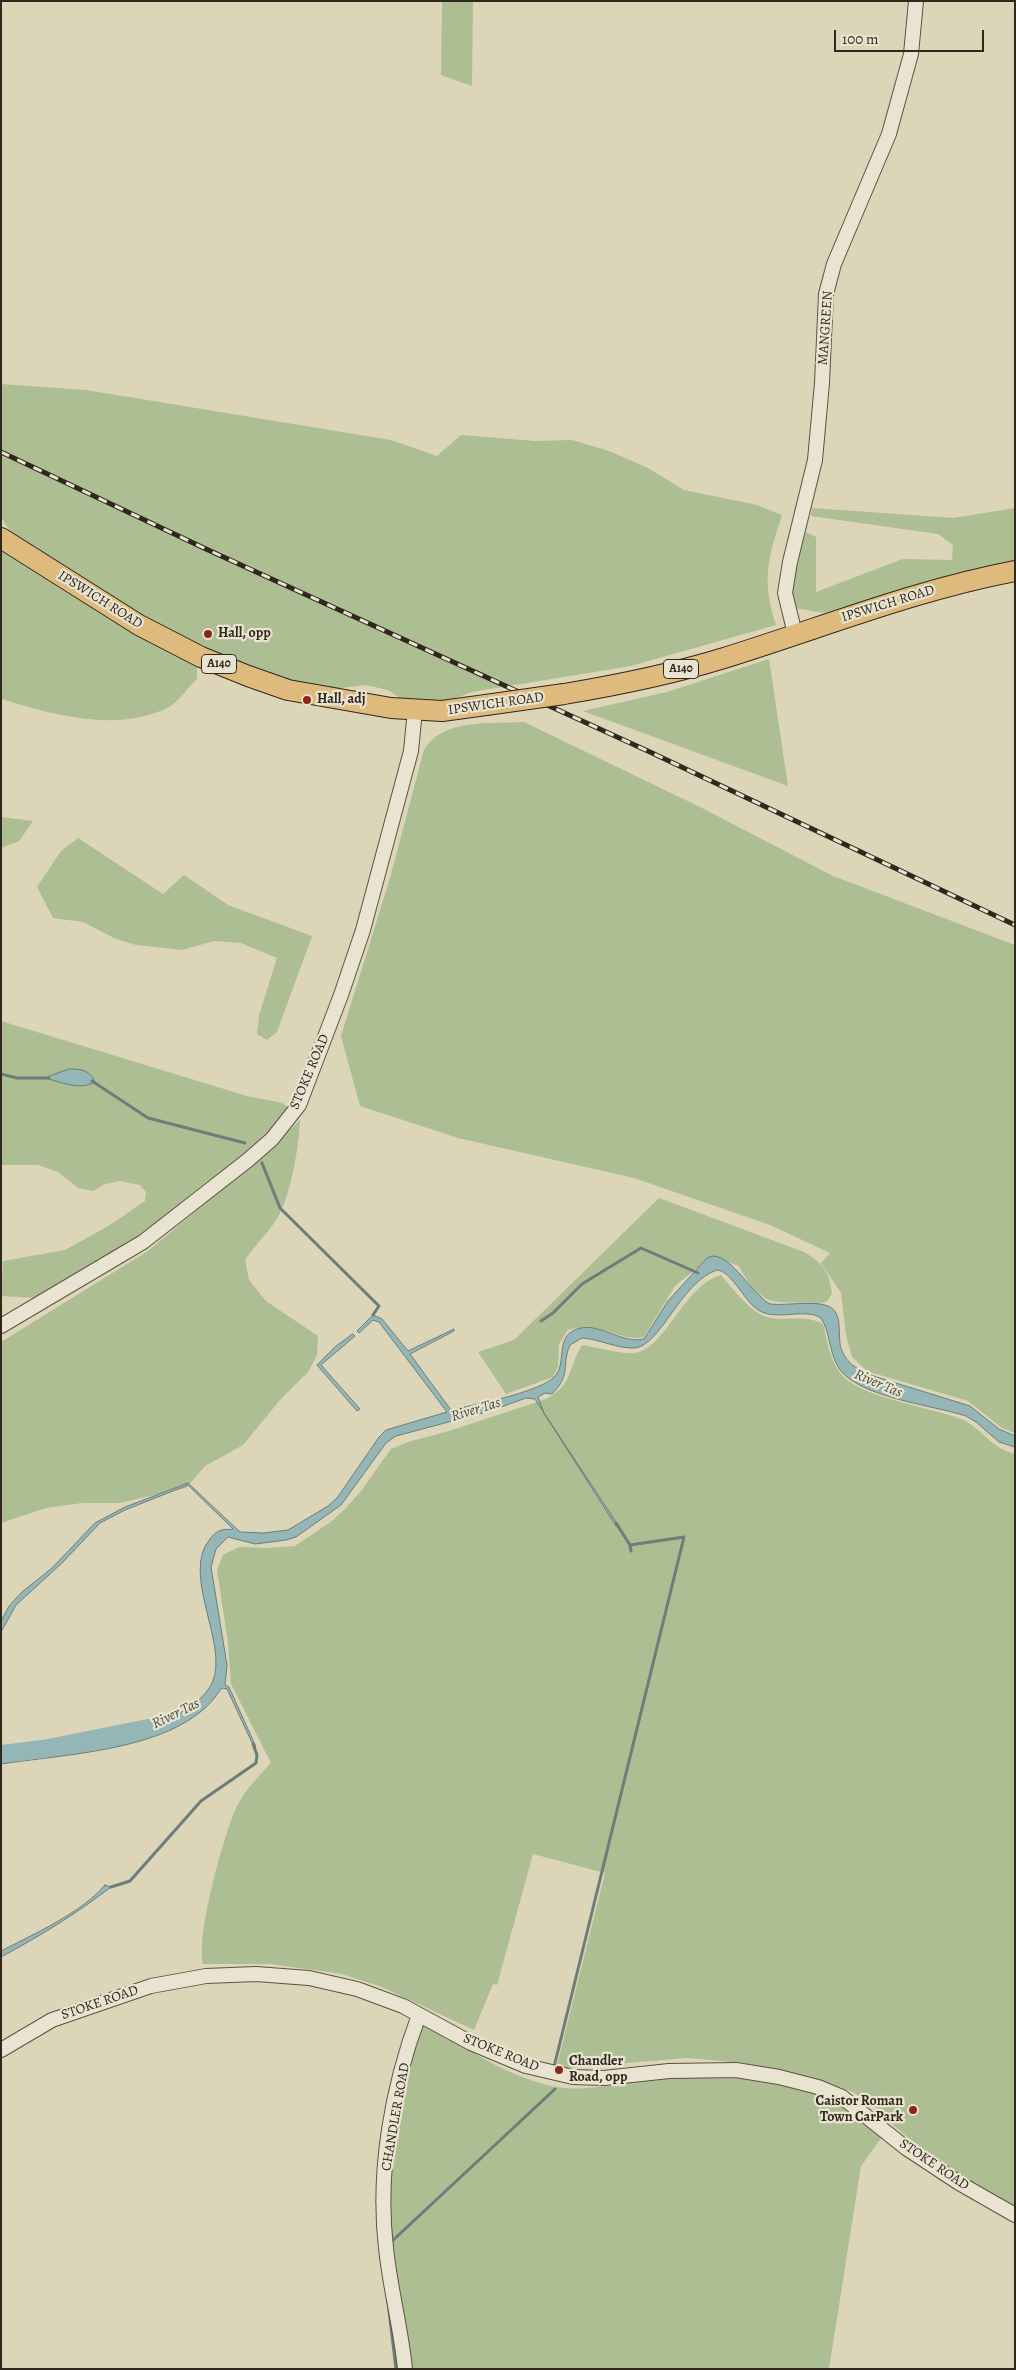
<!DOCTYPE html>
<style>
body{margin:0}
#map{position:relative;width:1016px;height:2370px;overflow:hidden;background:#dcd5b8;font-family:Alegreya,serif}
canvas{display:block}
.frame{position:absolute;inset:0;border:2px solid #31271c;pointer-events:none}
.scale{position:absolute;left:834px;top:30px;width:150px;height:22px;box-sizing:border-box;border:2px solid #31271c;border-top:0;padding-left:6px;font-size:15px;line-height:18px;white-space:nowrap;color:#31271c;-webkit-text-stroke:4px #e8e4d1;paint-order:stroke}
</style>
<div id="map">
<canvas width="1016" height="2370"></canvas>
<div class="frame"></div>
<div class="scale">100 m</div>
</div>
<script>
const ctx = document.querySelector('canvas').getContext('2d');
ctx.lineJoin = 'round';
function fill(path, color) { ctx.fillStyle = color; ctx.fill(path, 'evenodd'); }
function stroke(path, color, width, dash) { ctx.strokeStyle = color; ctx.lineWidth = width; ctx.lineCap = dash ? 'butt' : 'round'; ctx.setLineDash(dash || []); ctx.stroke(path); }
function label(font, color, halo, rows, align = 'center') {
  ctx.font = font + ' Alegreya,serif'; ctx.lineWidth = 4.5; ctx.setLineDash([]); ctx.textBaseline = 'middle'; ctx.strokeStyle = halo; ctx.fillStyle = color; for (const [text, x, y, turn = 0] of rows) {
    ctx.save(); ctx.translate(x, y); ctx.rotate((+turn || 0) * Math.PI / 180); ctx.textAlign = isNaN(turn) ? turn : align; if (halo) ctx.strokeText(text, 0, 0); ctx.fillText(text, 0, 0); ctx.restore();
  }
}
fill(new Path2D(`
 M442,1H473L472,86L441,75Z
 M1,384L86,390L391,440L437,456L461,435L535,441L572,440L609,451L648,468L684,490L757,505L782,515C768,559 761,579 776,625L631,666L472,692L443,703H407L388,690L366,685L324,690L249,668L154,624L16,541L1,517Z
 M812,508L953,518L1015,508V560L977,568L824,613L795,608L791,584L806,532L816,537V592L903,559L952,560L953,545L938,534L811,516Z
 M1,545L197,662V679C188,687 178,703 167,708C117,733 51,714 1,699Z
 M769,659L788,786L583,711L667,692Z
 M524,722L702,808L833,876L1015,945V1433L1002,1428L968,1401L880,1375L867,1371L852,1357L846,1335L841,1293L821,1263L830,1253L770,1225L634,1178L458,1138L360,1106L341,1036L390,878L424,750C442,718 491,724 524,722Z
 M1,817L33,821L19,841L1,848Z
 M78,838L163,894L184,875L228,905L312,936L277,1032L267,1040L257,1034L259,1015L277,958L241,943L214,941L182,950L136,945L116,939L83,922L53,918L37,887L61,851Z
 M1,1021L247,1096L283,1103L288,1108L264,1140L258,1142L245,1156L206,1182L137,1239L36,1298L1,1296L3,1261L65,1250L110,1225L145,1201L146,1192L140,1185L120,1181L105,1184L93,1191L78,1188L58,1172L38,1165H1Z
 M300,1120C299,1146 291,1194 278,1217C269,1232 255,1245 245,1260L249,1280L266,1301L318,1336L317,1355L308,1372L280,1400L243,1445L205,1466L186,1488L119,1503H82L46,1508L1,1523V1342L148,1251L252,1164Z
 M659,1198L804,1252C824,1264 829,1271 832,1294L827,1301L822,1303C776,1300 763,1312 739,1266L712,1256L675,1286L644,1337C622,1343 600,1320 568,1330L559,1344L558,1367L553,1377L506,1394L478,1352L514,1340Z
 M721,1275C731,1287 750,1311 764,1316C783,1323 804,1313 823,1324C828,1343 830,1365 846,1379C867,1398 932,1408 961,1419C980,1426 994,1452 1015,1453V2207C971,2183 929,2157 891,2123L893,2121L889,2117L853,2092L820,2080L744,2063L687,2058L556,2069L605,1873L533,1854L497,1985L493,1984L474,2030L382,1987L342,1974L270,1964H203C196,1936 223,1837 236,1808C244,1791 258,1777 271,1763L231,1684L228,1643L217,1570L223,1555L239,1547L267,1548L295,1546L332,1521L346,1508L361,1491L391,1449L408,1442L449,1431L546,1399C573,1385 568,1368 582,1345C595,1347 625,1355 636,1353C668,1345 683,1286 721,1275Z
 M421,2026C442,2030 463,2046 481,2057C503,2070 527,2080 551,2086C582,2093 619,2083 650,2079C707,2072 780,2076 833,2101C851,2110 866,2124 882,2137L861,2166L829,2369H412L387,2220L391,2156L406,2072Z`), '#acbe92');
const water = new Path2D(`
 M69,1069C81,1069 90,1070 95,1082C79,1091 61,1082 45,1078Z
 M714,1256C734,1258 750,1292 770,1304C787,1306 813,1300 828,1306C845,1313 836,1338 842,1351C847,1363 856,1368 867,1374L970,1406L999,1429L1015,1436V1447L999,1442L976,1422L966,1416C933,1405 853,1397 837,1365C829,1350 830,1332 821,1318C805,1308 780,1320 762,1312C745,1305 733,1271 717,1270C681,1282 661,1345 635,1348C618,1349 599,1339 582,1338L570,1345C561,1365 572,1374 552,1394L545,1393L538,1397L544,1413L618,1525L616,1526L535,1399L526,1398L490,1411L396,1436L386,1443L341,1505L296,1537L286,1540L255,1544L228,1537L216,1549L211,1567L227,1665L225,1685L229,1687L256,1747H254L227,1689L222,1688C215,1697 209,1706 199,1713C152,1751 60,1755 1,1764V1753C55,1746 186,1736 212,1683C230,1646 180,1574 210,1539C213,1535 217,1531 222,1530C225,1529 230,1530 233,1529L188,1485L125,1510L100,1523L62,1563L16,1605L1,1632V1621L9,1606L22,1592L52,1568L95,1523L125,1507L188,1483L240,1532L264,1533L288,1530L328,1506L337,1498L379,1437L386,1430L447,1412L379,1322L373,1320L359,1333L357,1331L373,1315L382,1319L408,1351L454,1329V1331L410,1354L451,1410C473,1405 543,1392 556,1375C567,1361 554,1333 581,1328C602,1324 622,1344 644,1339L668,1301L707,1258Z
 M353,1334L355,1336L321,1365L360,1409L357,1411L317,1365L335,1347Z
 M105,1885L111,1887C76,1914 40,1936 1,1957V1951C32,1935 83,1912 105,1885Z`);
fill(water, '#95b6b7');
stroke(water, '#6d7d79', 1);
stroke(new Path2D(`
 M1,1074L17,1078H49
 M92,1081L148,1118L245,1143
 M262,1163L280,1208L379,1306L373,1315
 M541,1321L553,1313L582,1284L641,1248L698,1273
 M616,1523L630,1545L631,1551
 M111,1887L130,1881L201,1801L256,1763L257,1755L253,1744
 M554,2067L684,1537L630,1545
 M390,2243L555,2089
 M388,2302L396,2369`), '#6d7d79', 3);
stroke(new Path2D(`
 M1,1754L43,1749L148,1728`), '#95b6b7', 18);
const minor = new Path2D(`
 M795,634L785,593L790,562L815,460L822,383L826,294L834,264L889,134L911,54L916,1
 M1,1326L143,1242L248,1160L272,1139L299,1105L341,995L363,930L411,751L415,710
 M1,2050L52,2020L151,1986L206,1976L256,1974L309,1978L357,1989L403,2006L471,2043L526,2066L573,2077L604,2078L669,2071L736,2070L779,2077L818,2087L842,2097L906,2148L959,2183L1015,2215
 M405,2369C401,2328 390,2288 386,2248C377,2171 392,2087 419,2015`);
const highway = new Path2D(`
 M1,538L139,625L201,657L248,676L288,690L391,708L442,711L486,705
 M564,694C618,685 672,674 724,658C821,628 915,590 1015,571`);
stroke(minor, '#5c5243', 16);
stroke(highway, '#31271c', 22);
stroke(minor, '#e8e4d1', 14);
stroke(highway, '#deba7c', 20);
const rail = new Path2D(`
 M1,452L206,549L650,752L1015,925`);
stroke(rail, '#31271c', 5);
stroke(rail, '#e8e4d1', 3, [9]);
const highwayBridge = new Path2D(`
 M486,705L564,694`);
stroke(highwayBridge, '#31271c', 22, []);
stroke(highwayBridge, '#deba7c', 20);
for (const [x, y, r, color] of [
 [208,634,5,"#8f2418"],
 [307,700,5,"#8f2418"],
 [559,2070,5,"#8f2418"],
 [913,2110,5,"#8f2418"]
]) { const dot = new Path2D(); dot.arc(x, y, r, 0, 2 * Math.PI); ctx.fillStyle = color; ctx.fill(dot); stroke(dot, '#e8e4d1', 2); }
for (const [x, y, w] of [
 [219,664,35],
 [681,669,35]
]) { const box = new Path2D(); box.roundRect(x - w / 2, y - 9.5, w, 19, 4); ctx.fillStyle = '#e8e4d1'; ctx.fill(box); stroke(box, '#31271c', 1); }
label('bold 12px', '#31271c', null, [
 ["A140",219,664],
 ["A140",681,669]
]);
label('14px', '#31271c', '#e8e4d1', [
 ["MANGREEN",826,328,-86],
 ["IPSWICH ROAD",100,600,32],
 ["IPSWICH ROAD",888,604,-17],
 ["IPSWICH ROAD",496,704,-8],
 ["STOKE ROAD",310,1072,-67],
 ["STOKE ROAD",100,2003,-19],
 ["STOKE ROAD",501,2053,22],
 ["CHANDLER ROAD",396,2117,-80],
 ["STOKE ROAD",934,2165,34]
]);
label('bold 14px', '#31271c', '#e8e4d1', [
 ["Hall, opp",218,634],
 ["Hall, adj",317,700],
 ["Chandler",569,2062],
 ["Road, opp",569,2078],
 ["Caistor Roman",903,2102,"right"],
 ["Town CarPark",903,2118,"right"]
], 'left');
label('italic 15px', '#4a4b43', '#e8e4d1', [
 ["River Tas",878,1384,23],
 ["River Tas",476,1410,-17],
 ["River Tas",176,1714,-26]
]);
</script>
